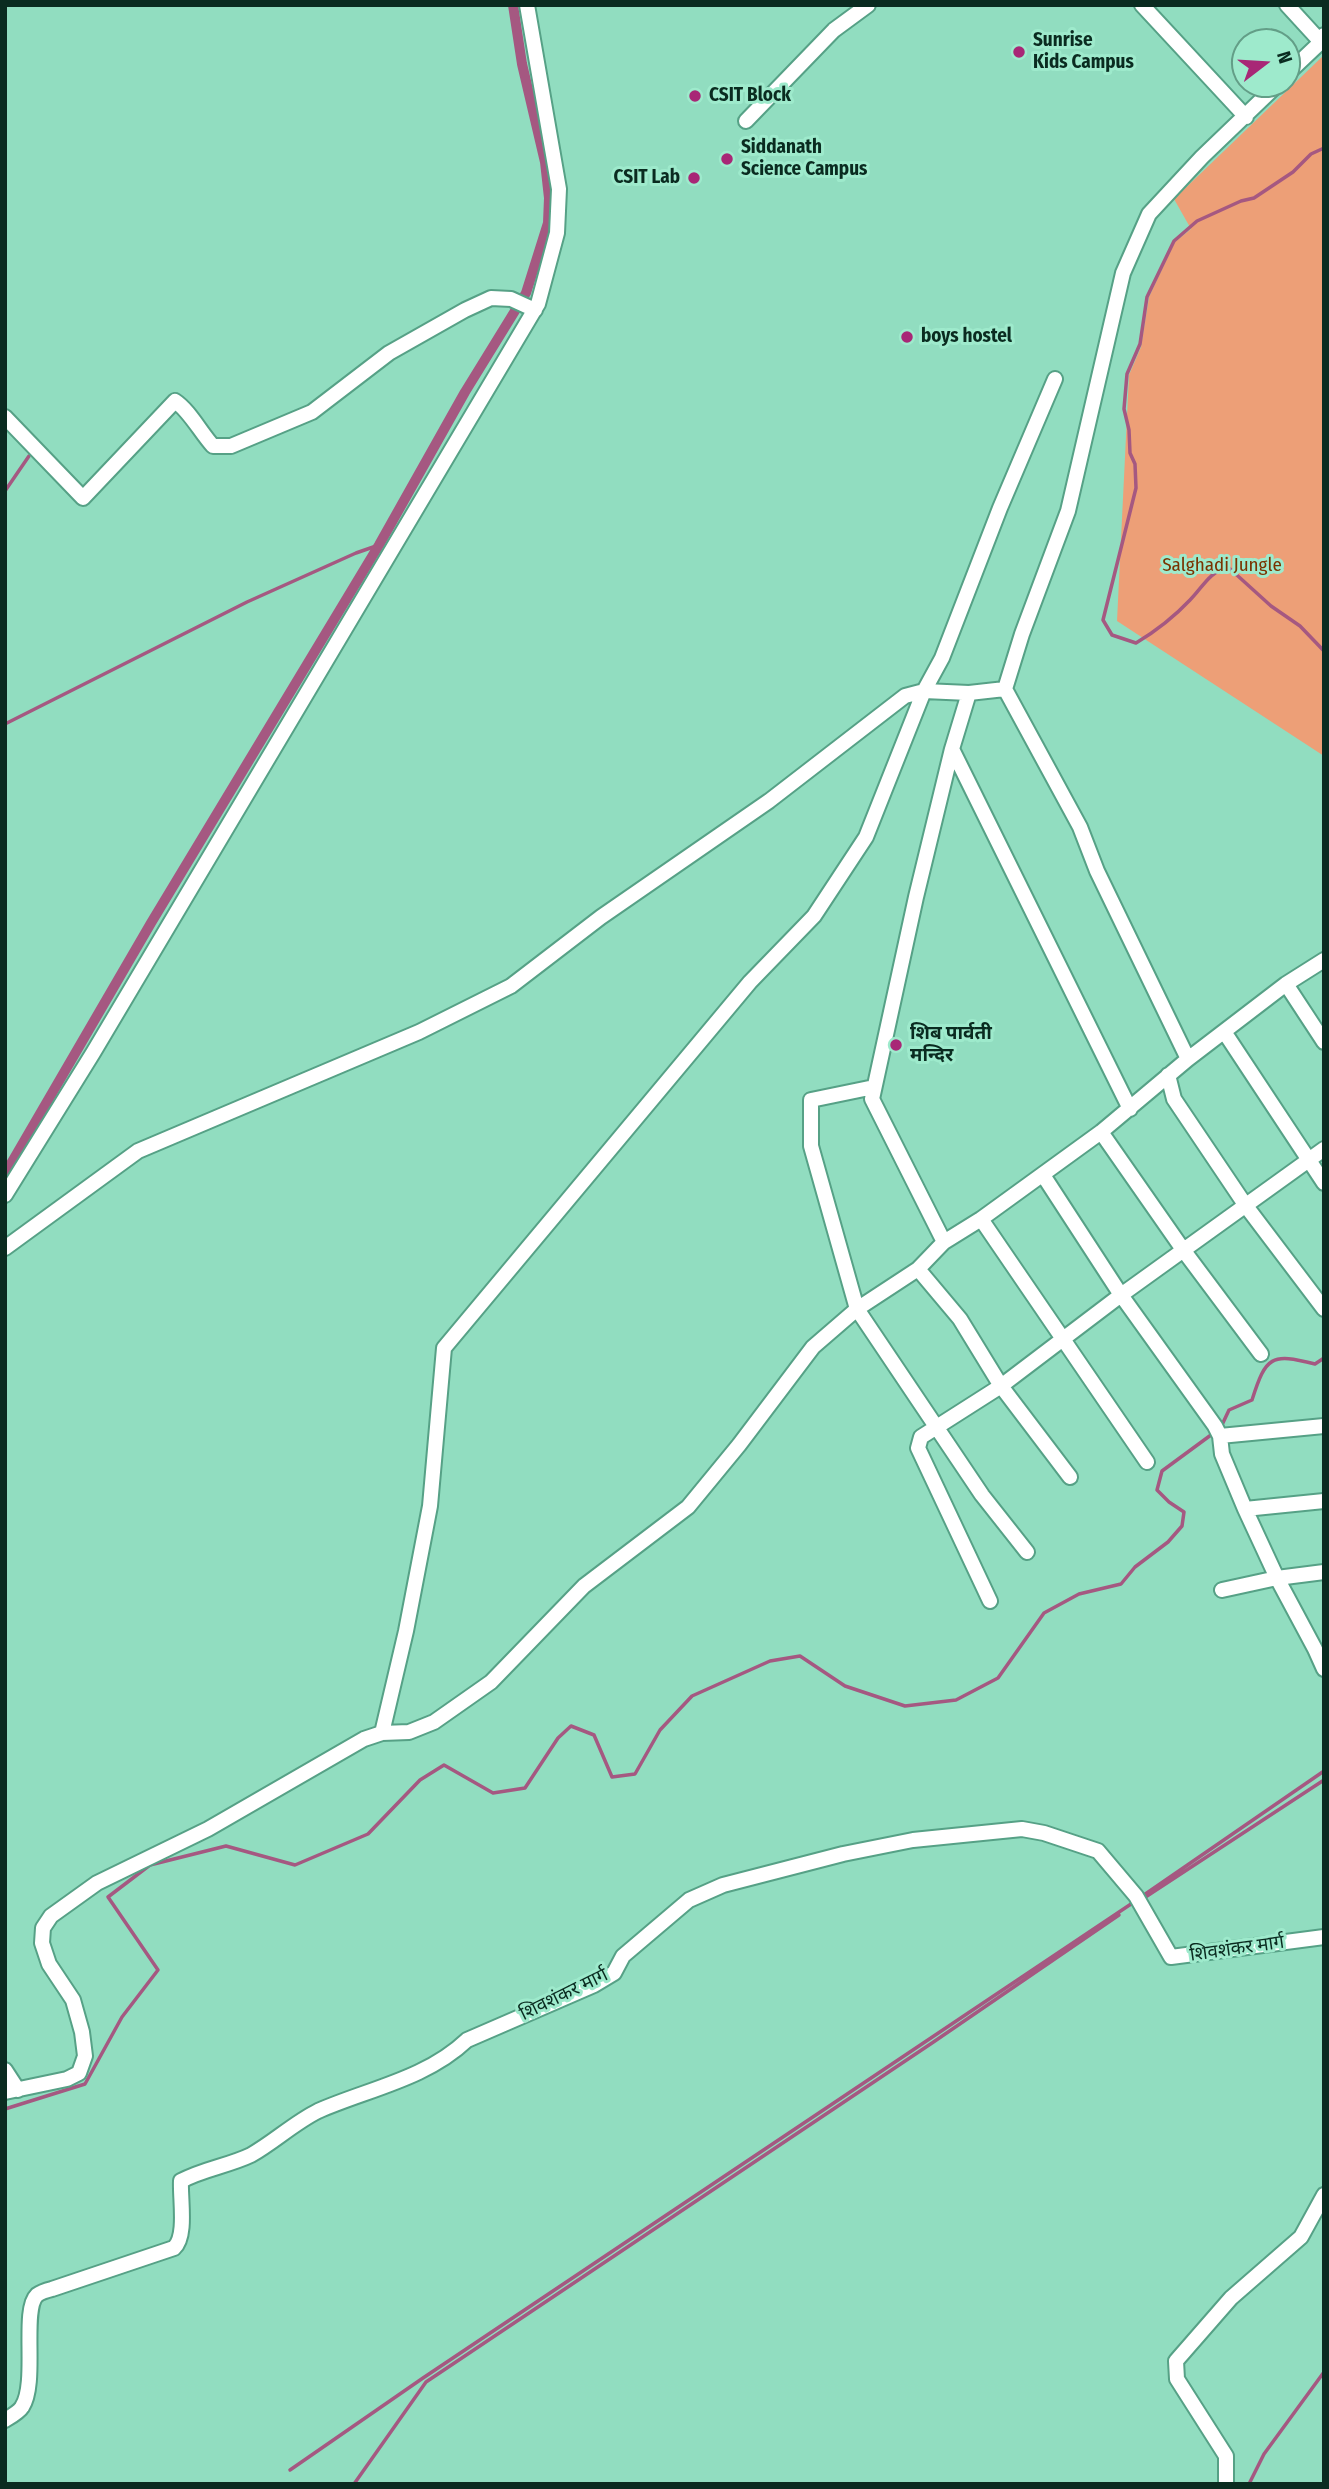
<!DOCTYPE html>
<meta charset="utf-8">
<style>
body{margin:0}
#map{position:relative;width:1329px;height:2489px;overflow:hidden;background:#91ddc0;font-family:"Fira Sans Condensed",sans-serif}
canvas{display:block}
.frame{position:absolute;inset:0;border:7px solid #0a2b20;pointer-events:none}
.north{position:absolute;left:1231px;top:28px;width:70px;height:70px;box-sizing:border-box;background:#9eeacc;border:2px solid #639e87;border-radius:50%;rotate:73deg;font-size:19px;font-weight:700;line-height:28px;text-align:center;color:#0a2b20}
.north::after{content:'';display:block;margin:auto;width:24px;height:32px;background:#a82776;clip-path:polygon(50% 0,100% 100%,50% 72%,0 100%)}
</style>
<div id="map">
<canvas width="1329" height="2489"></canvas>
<div class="frame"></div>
<div class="north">N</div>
</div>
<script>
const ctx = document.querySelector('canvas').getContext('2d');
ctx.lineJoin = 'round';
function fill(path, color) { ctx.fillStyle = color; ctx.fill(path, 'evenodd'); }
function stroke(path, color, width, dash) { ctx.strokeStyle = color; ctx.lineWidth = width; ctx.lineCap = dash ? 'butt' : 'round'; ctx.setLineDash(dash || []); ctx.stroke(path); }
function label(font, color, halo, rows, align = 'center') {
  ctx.font = font + ' "Fira Sans Condensed","Noto Sans Devanagari",sans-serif'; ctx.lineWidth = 6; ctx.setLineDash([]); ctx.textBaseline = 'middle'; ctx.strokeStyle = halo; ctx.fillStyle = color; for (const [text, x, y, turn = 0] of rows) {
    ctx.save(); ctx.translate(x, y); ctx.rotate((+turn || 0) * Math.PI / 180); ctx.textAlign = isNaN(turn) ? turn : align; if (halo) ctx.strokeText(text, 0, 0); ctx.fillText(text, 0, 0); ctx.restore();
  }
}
fill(new Path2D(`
 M1324,55V756L1117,621L1129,375L1141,347L1149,297L1175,242L1191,229L1174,199Z`), '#ed9f77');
stroke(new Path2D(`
 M1324,148L1311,154L1293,172L1254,198L1241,201L1197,221L1174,241L1147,297L1140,344L1127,374L1124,409L1129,430L1130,453L1135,464L1136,488L1103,620L1112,635L1136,643C1156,631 1174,617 1190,600C1203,587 1209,572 1228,567L1271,606L1300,626L1324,651
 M5,491L29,456
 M5,724L247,602L356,553L379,545
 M1221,1427L1229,1410L1252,1400C1266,1356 1271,1353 1315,1364L1324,1358
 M1141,1897L1324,1771
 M1144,1898L1324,1780
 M5,2109L85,2084L122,2017L158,1970L108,1897L150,1865L226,1846L295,1865L368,1834L420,1780L444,1765L493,1793L525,1788L558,1738L571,1726L594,1735L612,1777L635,1774L660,1730L692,1696L770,1661L800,1656L845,1686L905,1706L956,1700L998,1678L1044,1613L1079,1594L1121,1584L1135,1567L1168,1542L1182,1526L1184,1512L1169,1502L1157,1490L1162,1471L1215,1432
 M290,2470L423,2378L1134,1902
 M354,2484L426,2382L932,2043L1119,1915
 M1249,2484L1264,2454L1324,2372`), '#a55881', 3.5);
stroke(new Path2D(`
 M5,1174L151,923L379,545L465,392L526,293L548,223L549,198L545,162L522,64L513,5`), '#a55881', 10);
const minor = new Path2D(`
 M1142,5L1246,117
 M1287,5L1320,41L1324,35
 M1287,74L1324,39
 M746,121L834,30L868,5
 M5,417L83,498L175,401C189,410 201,433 213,446H231L312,412L389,353L465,310L491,298L511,299L535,310
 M1005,689L1080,827L1097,871L1188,1059
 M952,749L1130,1109
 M1286,984L1324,1042
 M1225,1033L1324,1183
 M1168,1075L1174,1099L1246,1206L1324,1309
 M874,1087L811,1100V1146L857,1309L982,1495L1027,1552
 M1101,1132L1184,1251L1261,1354
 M1043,1175L1121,1295L1215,1426L1220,1436L1222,1454L1245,1509L1277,1578L1315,1649L1324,1669
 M5,1195L93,1053L538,304L557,233L559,189L527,5
 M981,1219L1147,1462
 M944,1242L872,1099L916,897L952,749L969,693
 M5,1248L138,1151L419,1032L511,986L601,917L769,801L905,696L924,691L969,693L1005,689L1022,634L1068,511L1123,273L1149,214L1202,157L1278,84
 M918,1269L960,1319L1001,1386L1070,1477
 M1220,1436L1324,1426
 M1245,1509L1324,1501
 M1222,1590L1277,1578L1324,1572
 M990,1601L918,1448L921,1437L1001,1386L1121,1295L1324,1149
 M382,1733L406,1631L430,1506L444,1348L750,982L814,916L866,837L924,691L942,658L1000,508L1055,379
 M5,2070L18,2090
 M5,2092L67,2079L79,2073L85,2056L82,2032L73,2000L49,1964L42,1943L43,1928L51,1916L97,1883L208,1829L364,1739L382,1733L409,1732L434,1722L491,1682L584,1586L688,1507L739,1445L813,1347L857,1309L918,1269L944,1242L981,1219L1101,1132L1188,1059L1286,984L1324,960
 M5,2420C10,2417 19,2412 22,2407C38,2383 21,2310 37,2295C41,2292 48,2290 52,2289L174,2248C187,2236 180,2199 181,2181C203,2169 228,2166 251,2155C274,2142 294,2123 318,2111C368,2089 426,2079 467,2040L594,1985L614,1973L623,1956L689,1900L723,1885L843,1854L913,1840L1022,1829L1044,1833L1098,1851L1136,1896L1171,1957L1324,1937
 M1226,2484V2456L1177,2379L1176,2361L1231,2298L1301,2237L1324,2195`);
stroke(minor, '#56a186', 18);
stroke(minor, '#fff', 14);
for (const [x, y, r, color] of [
 [1019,52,7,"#a82776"],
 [695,96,7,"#a82776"],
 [727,159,7,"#a82776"],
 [694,178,7,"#a82776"],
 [907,337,7,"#a82776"],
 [896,1045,7,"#a82776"]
]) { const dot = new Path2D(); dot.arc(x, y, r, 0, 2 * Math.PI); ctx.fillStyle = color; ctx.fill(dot); stroke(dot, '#9eeacc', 2.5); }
label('bold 19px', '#0a2b20', '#9eeacc', [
 ["Sunrise",1033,41],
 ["Kids Campus",1033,63],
 ["CSIT Block",709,96],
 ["Siddanath",741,148],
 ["Science Campus",741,170],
 ["CSIT Lab",680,178,"right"],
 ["boys hostel",921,337],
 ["शिब पार्वती",910,1034],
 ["मन्दिर",910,1056]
], 'left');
label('19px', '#7a3300', '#9eeacc', [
 ["Salghadi Jungle",1222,566]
]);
label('19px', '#0a2b20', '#9eeacc', [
 ["शिवशंकर मार्ग",1237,1949,-8],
 ["शिवशंकर मार्ग",564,1995,-26]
]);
</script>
